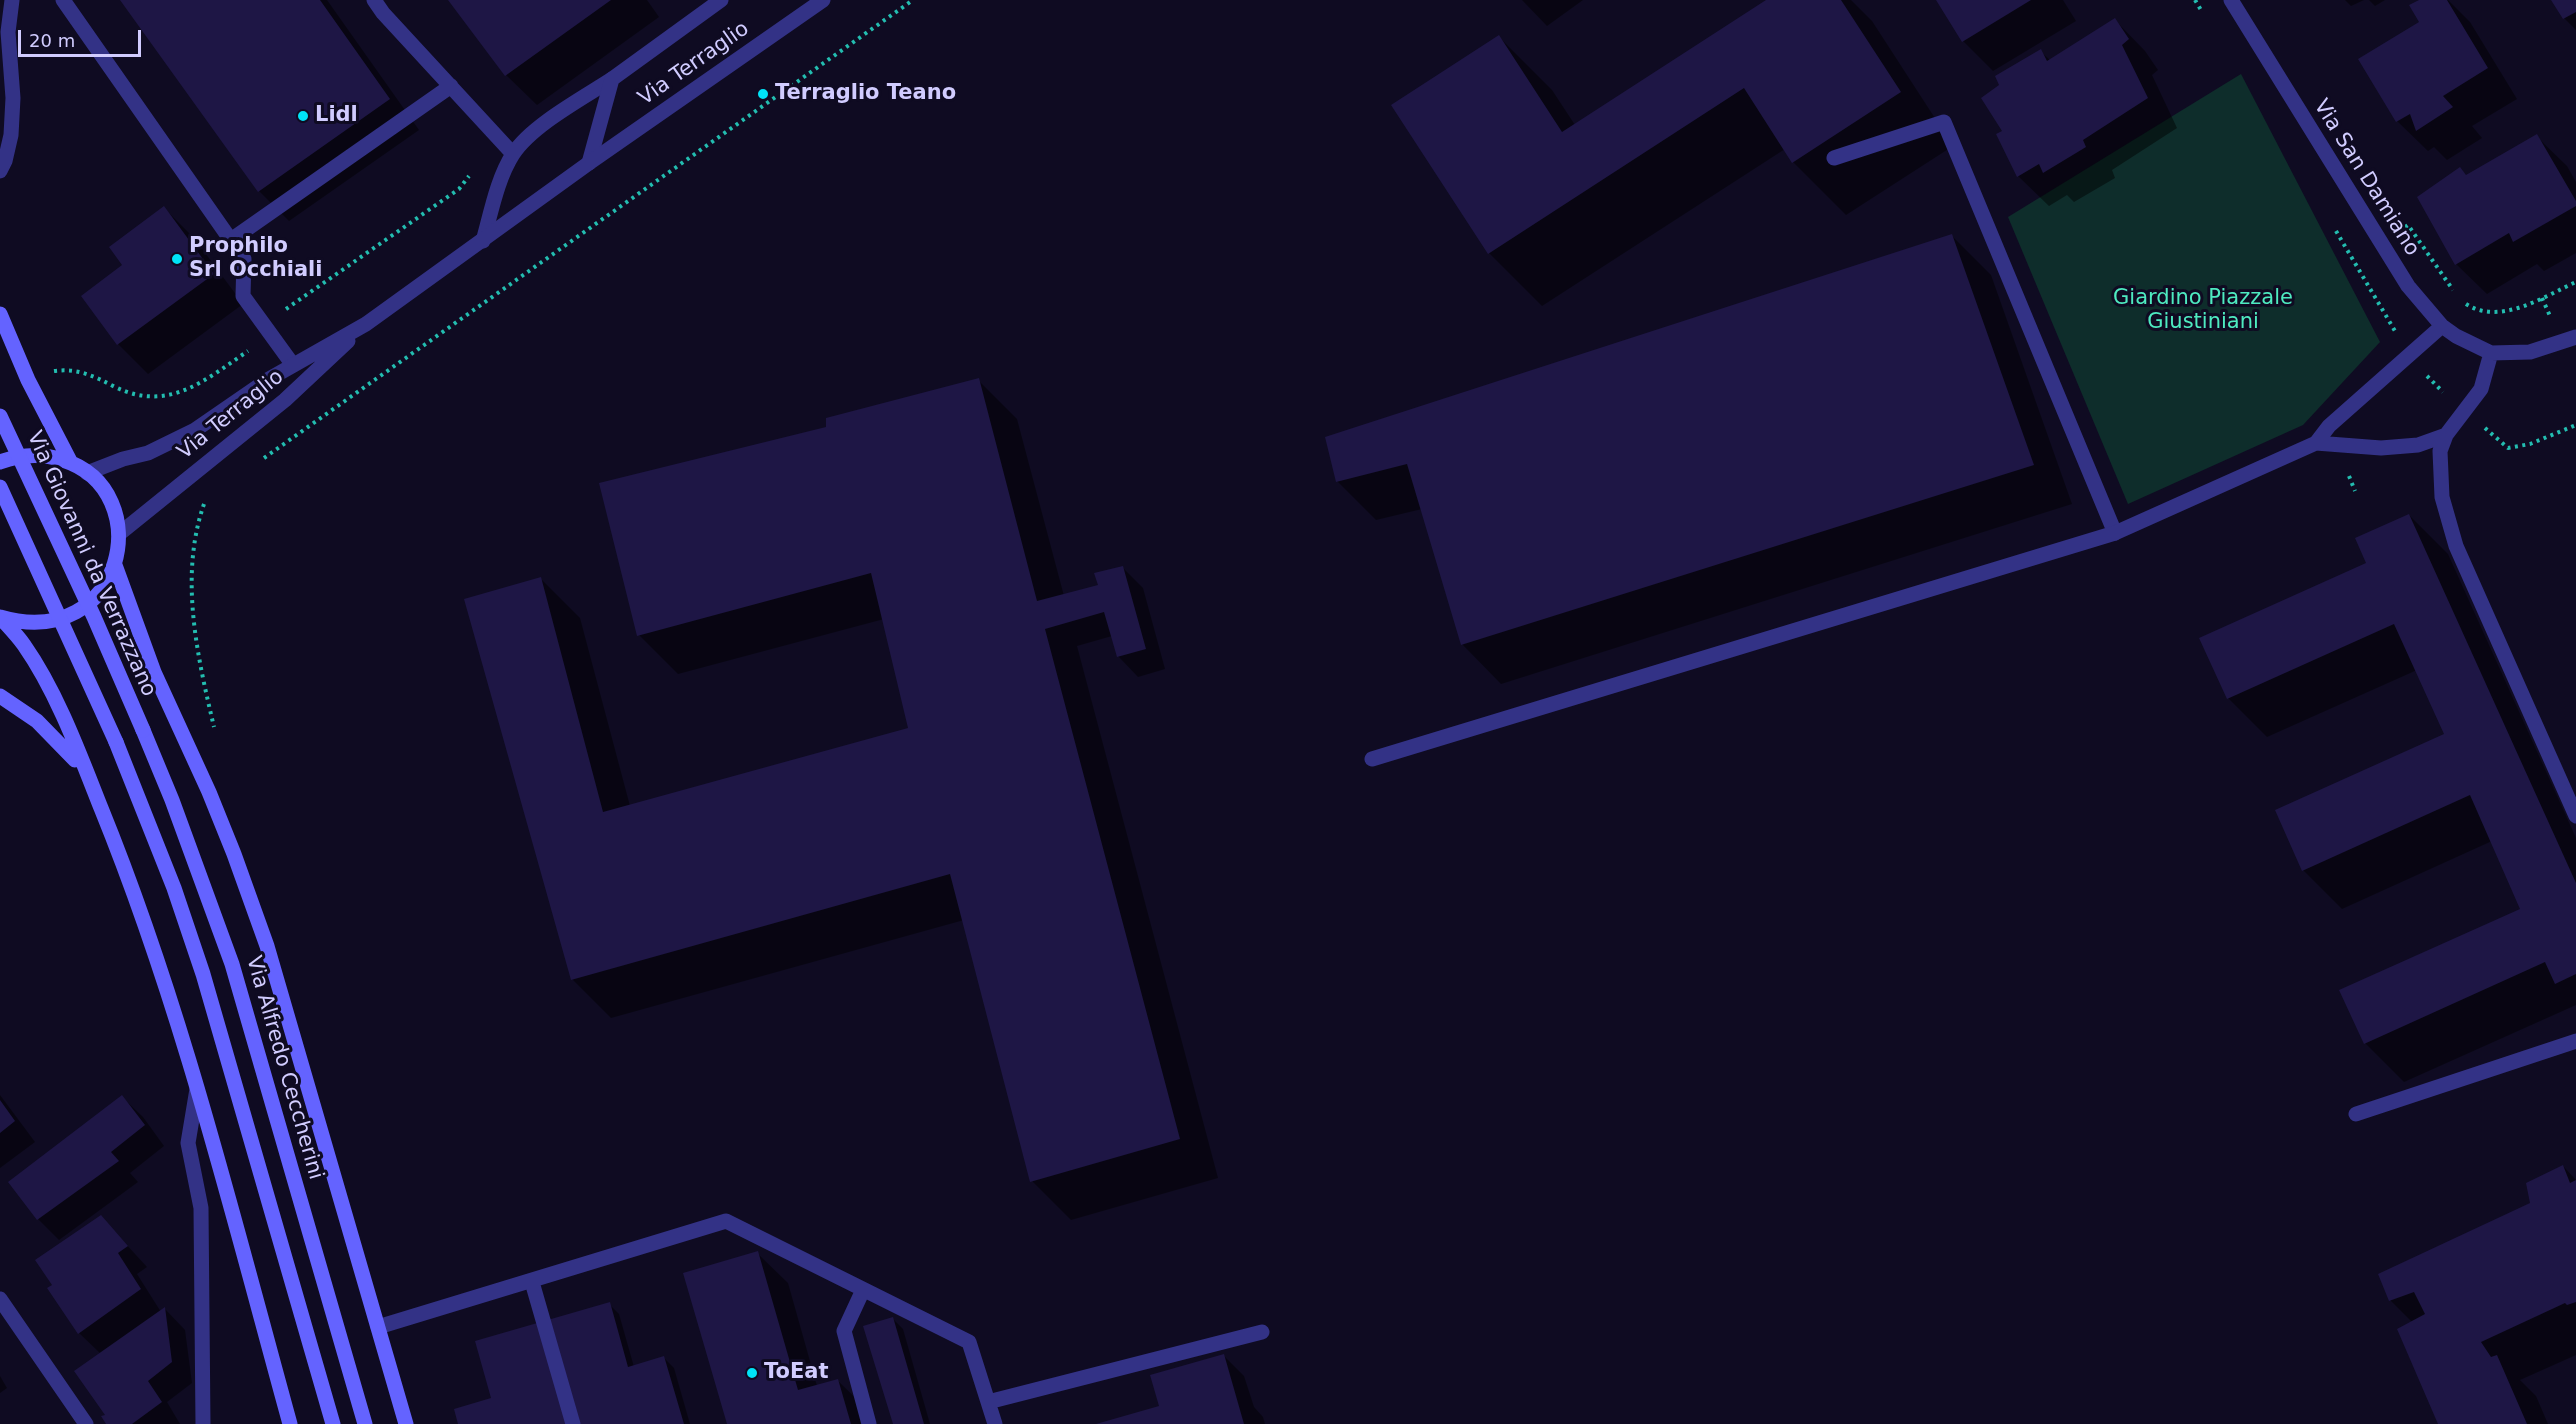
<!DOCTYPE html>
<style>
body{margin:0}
#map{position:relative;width:2576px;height:1424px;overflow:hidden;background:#0f0b22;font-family:"DejaVu Sans",sans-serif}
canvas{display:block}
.scale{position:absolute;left:18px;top:30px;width:123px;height:27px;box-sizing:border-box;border:3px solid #d1ccff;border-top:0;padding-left:8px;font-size:18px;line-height:21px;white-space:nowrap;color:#d1ccff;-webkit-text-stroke:4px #0f0b22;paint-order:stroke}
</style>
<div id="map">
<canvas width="2576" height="1424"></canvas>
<div class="scale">20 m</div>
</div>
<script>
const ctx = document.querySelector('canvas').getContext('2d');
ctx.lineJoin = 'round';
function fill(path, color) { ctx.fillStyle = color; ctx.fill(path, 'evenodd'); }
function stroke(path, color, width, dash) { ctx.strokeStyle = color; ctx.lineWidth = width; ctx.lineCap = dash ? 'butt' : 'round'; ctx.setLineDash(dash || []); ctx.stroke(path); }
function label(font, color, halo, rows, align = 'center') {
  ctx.font = font + ' "DejaVu Sans",sans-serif'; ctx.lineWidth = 6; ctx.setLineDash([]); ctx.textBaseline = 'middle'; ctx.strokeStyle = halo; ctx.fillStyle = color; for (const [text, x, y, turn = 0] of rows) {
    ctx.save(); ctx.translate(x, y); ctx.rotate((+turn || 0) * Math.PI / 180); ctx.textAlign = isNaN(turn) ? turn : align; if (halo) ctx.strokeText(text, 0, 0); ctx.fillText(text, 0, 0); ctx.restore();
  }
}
fill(new Path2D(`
 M2241,74L2380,342L2303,425L2128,504L2008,217Z`), '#0e2d2b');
fill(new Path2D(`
 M122,0H327L419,130L289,221L259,191Z
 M450,0H647L659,17L537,105L506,75Z
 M1522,0H1583L1547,26Z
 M1769,0H1851L1872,21L1953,146L1846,215L1793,162L1785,149L1542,306L1489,253L1499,37L1552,90L1575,125Z
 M1938,0H2063L2076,21L1993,71L1963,41Z
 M2345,0H2364L2351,6Z
 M2369,0H2385L2375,6Z
 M2423,0H2448L2470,22L2517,99L2472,126L2482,138L2447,160L2434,147L2428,151L2397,121L2422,23Z
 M2552,0H2576V30L2564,18Z
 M2115,20L2145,51L2158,70L2152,75L2177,128L2112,170L2115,178L2074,202L2067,195L2049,206L2018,176L2004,132L2040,51L2051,61Z
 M2536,136L2567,166L2576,182V253L2544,271L2537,264L2487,294L2456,264L2460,169L2467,176Z
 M164,208L194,238L243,304L148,374L118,344L124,266Z
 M1952,236L1991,275L2072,504L1501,684L1462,644L1422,509L1376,520L1337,481Z
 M978,380L1017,419L1064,596L1100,586L1122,567L1143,588L1165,669L1138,677L1118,656L1112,636L1077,646L1218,1178L1071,1220L1032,1181L964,920L611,1018L572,979L541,579L580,618L630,806L910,729L884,619L678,674L639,635L828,428Z
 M2409,515L2448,554L2576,838V1005L2404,1082L2365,1043L2522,909L2492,841L2342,909L2303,870L2446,735L2417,670L2267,737L2228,698L2368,564Z
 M0,1095L35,1142L0,1168Z
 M122,1097L143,1117L164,1146L130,1173L138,1182L59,1240L38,1219L10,1182Z
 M2563,1166L2576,1180V1355L2520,1380L2536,1396L2548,1424H2439L2413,1323L2390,1300L2532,1203Z
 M101,1217L147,1267L137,1274L161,1312L165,1309L185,1330L192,1383L167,1402L180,1424H108L101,1354L79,1333L49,1289Z
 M757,1253L788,1283L817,1386L837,1380L868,1410L872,1424H728Z
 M609,1304L619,1314L634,1367L664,1358L674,1368L690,1424H460Z
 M893,1319L903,1329L930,1424H894Z
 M1224,1356L1244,1376L1254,1407L1263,1417L1265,1424H1099L1161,1407Z
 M0,1376L7,1388L0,1393Z`), '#0007');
fill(new Path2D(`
 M120,0H320L390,99L258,192Z
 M448,0H611L505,76Z
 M1766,0H1841L1901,92L1792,163L1744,88L1488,254L1391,105L1499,35L1562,132Z
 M1936,0H2031L1962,42Z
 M2419,0H2447L2488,68L2443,96L2453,107L2416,131L2410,114L2396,122L2358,59L2419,22L2409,5Z
 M2551,0H2576V12L2563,19Z
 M2115,18L2129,39L2122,45L2148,98L2083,140L2086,147L2043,173L2039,164L2017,177L1996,134L2002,131L1981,98L1999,85L1995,76L2041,49L2047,61Z
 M2537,134L2576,201V206L2513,242L2509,233L2455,265L2417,197L2460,167L2466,175Z
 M164,206L214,274L117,345L81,296L122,265L109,247Z
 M1952,234L2034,465L1461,645L1407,464L1336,482L1325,437Z
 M979,378L1037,601L1098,585L1094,573L1123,566L1146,649L1117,657L1104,612L1045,629L1180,1139L1030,1182L950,874L571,980L464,599L541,577L603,812L908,728L871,573L637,636L599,483L826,427V418Z
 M2409,514L2576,883V974L2555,984L2545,962L2364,1044L2339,990L2520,909L2470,795L2302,871L2275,810L2444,734L2394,624L2227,699L2199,638L2366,563L2355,538Z
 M122,1095L145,1125L111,1152L119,1161L37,1220L8,1182Z
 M0,1100L15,1121L0,1133Z
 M2563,1165L2570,1183L2576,1180V1302L2567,1305L2565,1303L2481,1342L2491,1357L2497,1355L2527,1424H2438L2397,1329L2425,1314L2414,1292L2389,1301L2378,1274L2530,1203L2526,1183Z
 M101,1215L128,1246L118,1253L141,1289L78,1334L47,1288L52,1285L35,1260Z
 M758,1251L798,1390L838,1379L851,1424H727L683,1273Z
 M610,1302L628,1367L664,1356L684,1424H458L454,1409L491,1398L475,1341Z
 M165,1307L172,1362L148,1381L162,1402L132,1424H106L101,1416L105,1415L74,1371Z
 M893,1317L924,1424H893L863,1326Z
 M1224,1354L1244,1424H1096L1159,1406L1150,1375Z`), '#1e1645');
stroke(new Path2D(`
 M2195,0L2201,10
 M2405,227L2408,225L2453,290
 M2336,231L2395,331
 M2542,298L2550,316
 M2466,304C2500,326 2543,297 2576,282
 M286,309L459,189L469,176
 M54,371C78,368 94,376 115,387C169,413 205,380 248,351
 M2427,376L2443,392
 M2485,428L2508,448L2530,444L2576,425
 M264,458L913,0
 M2349,476L2355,491
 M204,504C179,576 197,655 214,727`), '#23bdb0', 4, [3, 4.5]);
stroke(new Path2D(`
 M63,0L244,259L243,296L293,365
 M374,0L383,13L513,154
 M1834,158L1944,122L2115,533
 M0,171L5,161L11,135L13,98L8,32L12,0
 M231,240L451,86
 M483,241C491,213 497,179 513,154C532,125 583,98 612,79
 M197,1089L188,1143L201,1208L203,1424
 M2356,1114L2576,1041
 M532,1282L573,1424
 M863,1290L844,1331L869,1424
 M378,1327L726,1221L969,1342L995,1424
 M988,1402L1262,1332`), '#333286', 15);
stroke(new Path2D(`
 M2231,0L2408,286L2442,326L2456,336L2491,353L2530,352L2576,337
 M589,163L612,79L721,0
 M2446,435L2440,451L2442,497L2456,546L2576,816
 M2316,443L2329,426L2442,326
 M1372,759L2115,533L2316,443L2381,448L2418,445L2446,435L2481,389L2491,353
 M0,1299L86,1424`), '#333286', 15);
stroke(new Path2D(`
 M87,473L123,459L148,453L195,430L269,379L366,324L589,163L823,0
 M119,534L285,400L348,341`), '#333286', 15);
stroke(new Path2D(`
 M0,314L28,380L71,463
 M0,462C21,454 41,453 63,460C160,491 124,653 0,617
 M115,565L154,672L209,792L234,854L267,946L406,1424
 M0,617C8,626 17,635 24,645C57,692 80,755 101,808C182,1007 233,1217 290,1424
 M0,696L37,721L75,760
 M143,730L172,800L232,964L365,1424
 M116,742L174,888L203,974L333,1424`), '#6463ff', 15);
stroke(new Path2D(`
 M0,416L94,617L143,730
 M0,487L116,742`), '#6463ff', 15);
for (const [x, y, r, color] of [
 [763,94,6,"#00e3f7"],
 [303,116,6,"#00e3f7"],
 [177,259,6,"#00e3f7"],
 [752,1373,6,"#00e3f7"]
]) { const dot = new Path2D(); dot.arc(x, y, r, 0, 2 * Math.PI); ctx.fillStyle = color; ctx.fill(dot); stroke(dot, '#0f0b22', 2); }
label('21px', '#d1ccff', '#0f0b22', [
 ["Via Terraglio",694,64,-35],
 ["Via San Damiano",2366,178,58],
 ["Via Terraglio",231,415,-39],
 ["Via Giovanni da Verrazzano",91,564,66],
 ["Via Alfredo Ceccherini",284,1068,74]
]);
label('bold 21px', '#d1ccff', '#0f0b22', [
 ["Terraglio Teano",775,94],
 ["Lidl",315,116],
 ["Prophilo",189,247],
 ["Srl Occhiali",189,271],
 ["ToEat",764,1373]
], 'left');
label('21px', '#4eeac0', '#0f0b22', [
 ["Giardino Piazzale",2203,299],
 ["Giustiniani",2203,323]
]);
</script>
